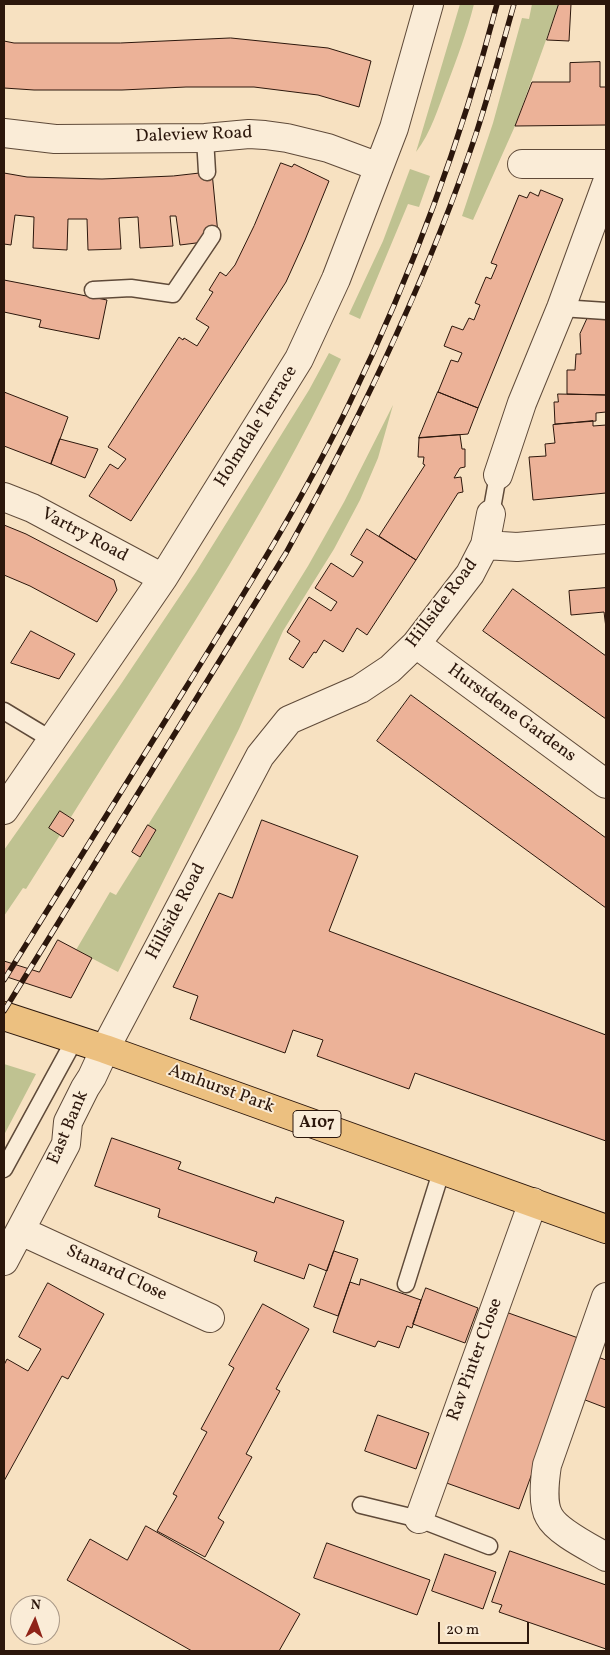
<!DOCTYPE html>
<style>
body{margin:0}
#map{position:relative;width:610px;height:1655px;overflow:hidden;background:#f7e1c1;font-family:Vollkorn,serif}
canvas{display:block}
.frame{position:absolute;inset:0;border:5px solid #2c170c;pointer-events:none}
.north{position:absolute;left:10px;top:1595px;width:50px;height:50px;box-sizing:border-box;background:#faecd7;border:1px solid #a89786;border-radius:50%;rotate:3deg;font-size:14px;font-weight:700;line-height:20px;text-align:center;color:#2c170c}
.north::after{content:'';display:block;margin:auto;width:18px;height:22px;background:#8f2418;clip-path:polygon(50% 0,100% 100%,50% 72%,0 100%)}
.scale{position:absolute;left:438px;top:1622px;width:91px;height:22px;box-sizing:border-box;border:2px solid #2c170c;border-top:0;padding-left:6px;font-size:15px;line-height:18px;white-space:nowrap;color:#2c170c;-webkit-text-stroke:4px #faecd7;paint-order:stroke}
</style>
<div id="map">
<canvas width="610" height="1655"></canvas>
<div class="frame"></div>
<div class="north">N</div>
<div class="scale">20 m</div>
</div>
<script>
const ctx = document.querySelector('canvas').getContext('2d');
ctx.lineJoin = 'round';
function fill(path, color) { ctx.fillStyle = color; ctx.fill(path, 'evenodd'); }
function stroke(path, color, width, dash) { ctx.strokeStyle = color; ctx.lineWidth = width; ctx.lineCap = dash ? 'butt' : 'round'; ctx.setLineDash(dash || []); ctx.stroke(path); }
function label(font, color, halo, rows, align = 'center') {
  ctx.font = font + ' Vollkorn,serif'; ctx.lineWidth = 4; ctx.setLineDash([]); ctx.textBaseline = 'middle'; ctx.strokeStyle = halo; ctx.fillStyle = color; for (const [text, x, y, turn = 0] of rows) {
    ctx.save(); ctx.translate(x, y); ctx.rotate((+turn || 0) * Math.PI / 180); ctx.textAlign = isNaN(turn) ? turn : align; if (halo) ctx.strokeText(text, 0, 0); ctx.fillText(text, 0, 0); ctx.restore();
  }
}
fill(new Path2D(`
 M460,4H474C467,32 457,58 447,85C438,108 431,133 416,152Z
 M532,4H559L515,126L473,220L462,216L493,123L522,18L529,19Z
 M410,169L430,176L419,207L408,204L360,319L349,314L383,241Z
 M329,353L341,359C265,520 165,667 71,817L60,812L50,828L60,835L26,889L23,888L4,916V850L119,687L196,572L309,390Z
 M393,405L378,458L360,500L334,549L283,631L239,729L118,972L76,950L110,892L116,895L156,831L148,825L308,566L344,502Z
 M4,1064L36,1074L4,1135Z`), '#bfc291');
const building = new Path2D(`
 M559,4H571L569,41L547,40Z
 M231,38L328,48L371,61L359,107L318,95L254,87H186L122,90H34L4,88V41L14,43H120Z
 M600,62V87H606V125L515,126L532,82H570V63Z
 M281,163L292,167L294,164L329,181L305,240L286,282L131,521L89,496L110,464L118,469L126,459L108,447L179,337L183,340L184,338L197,346L209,327L196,319L213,292L209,290L220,272L226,276L235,265L254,226Z
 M212,172L218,234L204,242L180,245L176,216H170L173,246L140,248L138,217L119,218L121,249L88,250L87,219H68L67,250L33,248L34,217L15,215L11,245L4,244V173L27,177L102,179L173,176Z
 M541,190L563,199L478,408L438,392L451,360L458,362L462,353L444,346L452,326L463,330L469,318L474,320L480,305L475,303L486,277L491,279L497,265L491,263L519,195L527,198L530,192L538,196Z
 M4,280L107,300L99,339L39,327L41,320L4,312Z
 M588,317H606V395L567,394V370H575L576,354H581L580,334Z
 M4,392L68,417L51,464L4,446Z
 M438,392L478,408L468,434L419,438Z
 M558,394L606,395V412L596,413V421L555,424L554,402H558Z
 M593,421V426L606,425V493L533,500L529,457L546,456L545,444L555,443L553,425Z
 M460,435L462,449H465V467L460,468L454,478L461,477L463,492L458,493L416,560L379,536L425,465L423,464L424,457H418L419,438Z
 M60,439L98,449L85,478L51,464Z
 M4,525L26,534L114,580L117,590L97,622L30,586L4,575Z
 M367,529L416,560L367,635L357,628L343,652L324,640L316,653L314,652L303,668L289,659L300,641L287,632L309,597L331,611L337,602L315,588L331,563L353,577L363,562L351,555Z
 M606,588V628L604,612L571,615L569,591Z
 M513,589L606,656V719L483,631Z
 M31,631L75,654L59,679L11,663Z
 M411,695L606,838V908L377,741Z
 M60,811L74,820L63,837L49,828Z
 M262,820L358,856L329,931L606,1035V1141L415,1073L409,1089L317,1056L323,1040L293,1030L285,1053L190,1019L198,996L173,987L219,893L232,898Z
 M148,825L156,830L140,857L132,852Z
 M58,940L92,958L71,998L4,976V961L39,972Z
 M112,1138L181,1162L178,1169L274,1203L276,1197L344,1221L327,1271L309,1264L304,1279L254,1261L257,1252L158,1217L160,1209L95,1186Z
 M334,1251L358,1259L338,1316L314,1307Z
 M361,1279L421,1300L412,1328L407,1326L399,1348L378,1341L375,1347L333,1332L350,1282L359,1285Z
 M48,1283L104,1314L68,1379L62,1376L4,1481V1365L7,1359L28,1371L41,1349L19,1337Z
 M426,1288L478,1308L465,1343L413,1324Z
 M263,1304L309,1329L276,1389L280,1391L246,1454L252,1457L218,1518L224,1522L205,1557L157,1531L177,1496L173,1494L207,1432L201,1429L234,1368L229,1365Z
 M503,1311L581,1339L519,1509L441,1481Z
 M595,1356L606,1360V1408L580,1398Z
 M378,1415L429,1433L416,1469L365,1451Z
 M146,1526L300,1614L279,1651H192L67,1580L90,1539L127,1560Z
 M327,1543L430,1580L417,1615L314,1578Z
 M510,1551L606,1585V1649L499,1612L502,1605L492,1602Z
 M445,1554L496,1572L483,1609L432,1591Z`);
fill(building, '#ecb298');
stroke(building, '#2c170c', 1);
const service = new Path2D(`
 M205,138L207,172
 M93,290L131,288L173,294L212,236V234
 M561,308L606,311
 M491,514L498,475
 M4,711L52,740
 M4,1169L75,1039
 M406,1284L442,1169
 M361,1505L419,1519L489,1546`);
const minor = new Path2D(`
 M4,133L55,139L205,138L249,134L265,135L287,138L328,148L379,167
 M522,164H606
 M498,475L522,403L561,308L606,185
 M4,497L32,508L163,578
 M485,545L517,547L606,539
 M416,644L606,784
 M4,810L163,578L299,359L336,279L394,128L429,4
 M21,1231L210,1318
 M4,1261L66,1144L68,1122L85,1088L92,1077L105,1049L260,756L289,720L360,689L390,669L416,644L470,574L485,545L491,514
 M606,1297L547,1465C545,1478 542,1504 549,1516C557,1532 591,1548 606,1557
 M419,1519L533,1202`);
const primary = new Path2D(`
 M4,1016L105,1049L606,1229`);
stroke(service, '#5f4a39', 19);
stroke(minor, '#5f4a39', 30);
stroke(primary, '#2c170c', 30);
stroke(service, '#faecd7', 16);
stroke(minor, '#faecd7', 28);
stroke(primary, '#ecc080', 28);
const rail = new Path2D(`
 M4,980C64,883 125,786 185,689C243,595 302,502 350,402C412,274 461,141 497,4
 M4,1011L286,553C360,419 427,280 476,134C490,91 502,47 514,4`);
stroke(rail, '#2c170c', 5.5);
stroke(rail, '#faecd7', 4, [11]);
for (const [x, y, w] of [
 [317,1124,48]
]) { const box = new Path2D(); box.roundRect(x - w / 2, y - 13.5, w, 27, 4); ctx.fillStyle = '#faecd7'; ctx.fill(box); stroke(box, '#2c170c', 1); }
label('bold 16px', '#2c170c', null, [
 ["A107",317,1124]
]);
label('18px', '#2c170c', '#faecd7', [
 ["Daleview Road",194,136,-2],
 ["Holmdale Terrace",257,427,-58],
 ["Vartry Road",84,536,28],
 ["Hillside Road",443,604,-53],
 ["Hurstdene Gardens",511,714,36],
 ["Hillside Road",177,912,-62],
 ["Amhurst Park",221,1090,20],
 ["East Bank",69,1128,-67],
 ["Stanard Close",116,1274,25],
 ["Rav Pinter Close",476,1360,-70]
]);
</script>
